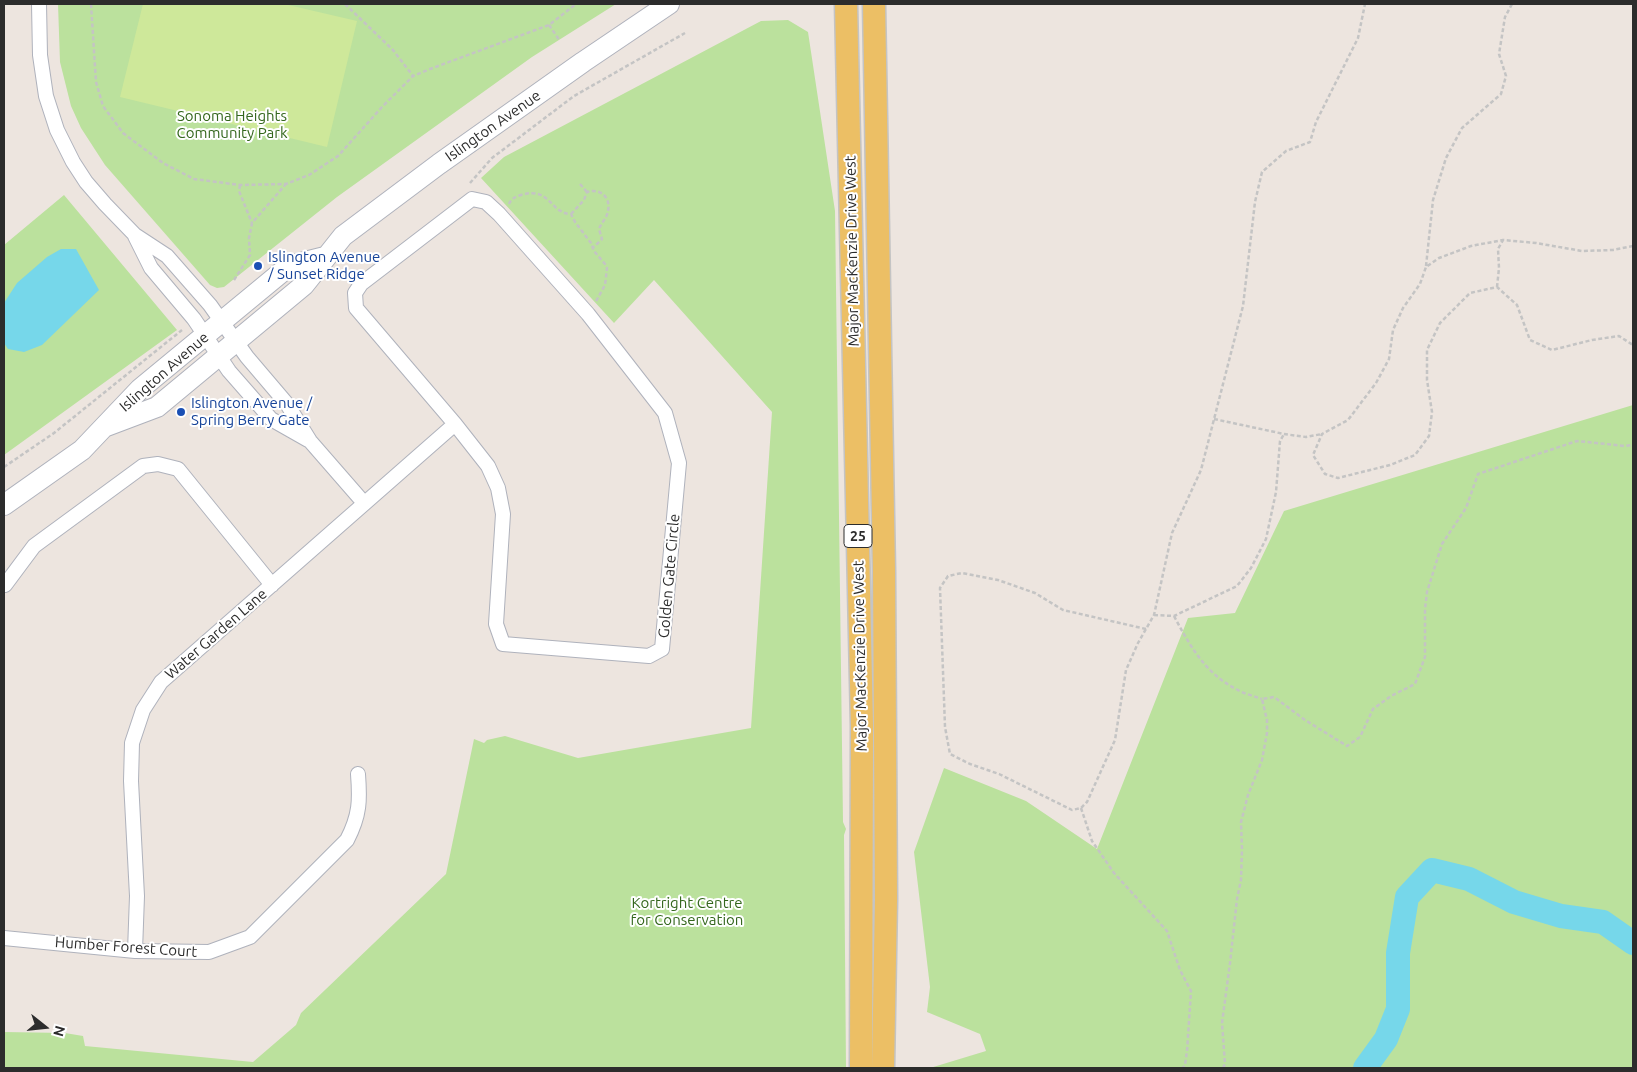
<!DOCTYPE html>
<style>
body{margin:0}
#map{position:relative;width:1637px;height:1072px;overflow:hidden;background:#ede5df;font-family:Ubuntu,sans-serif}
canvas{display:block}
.frame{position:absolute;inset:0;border:5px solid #2c2c2c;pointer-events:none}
.north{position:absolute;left:20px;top:1002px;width:50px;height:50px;-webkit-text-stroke:4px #fff;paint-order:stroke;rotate:106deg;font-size:14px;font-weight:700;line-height:20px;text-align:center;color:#2c2c2c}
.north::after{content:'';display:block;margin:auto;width:18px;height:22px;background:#2c2c2c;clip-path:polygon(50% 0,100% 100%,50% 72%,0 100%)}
</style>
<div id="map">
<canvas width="1637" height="1072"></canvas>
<div class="frame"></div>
<div class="north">N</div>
</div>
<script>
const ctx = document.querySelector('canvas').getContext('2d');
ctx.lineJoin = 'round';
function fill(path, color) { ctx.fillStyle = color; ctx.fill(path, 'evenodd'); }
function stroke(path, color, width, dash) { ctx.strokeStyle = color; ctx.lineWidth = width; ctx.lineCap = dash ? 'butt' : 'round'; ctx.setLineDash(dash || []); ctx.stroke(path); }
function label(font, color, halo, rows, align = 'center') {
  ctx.font = font + ' Ubuntu,sans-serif'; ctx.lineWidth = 4; ctx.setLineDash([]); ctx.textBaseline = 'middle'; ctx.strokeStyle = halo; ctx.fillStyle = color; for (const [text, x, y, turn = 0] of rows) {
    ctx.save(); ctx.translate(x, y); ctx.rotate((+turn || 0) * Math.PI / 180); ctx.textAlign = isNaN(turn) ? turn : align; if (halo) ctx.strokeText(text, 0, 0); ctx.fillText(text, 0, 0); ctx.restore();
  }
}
fill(new Path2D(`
 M58,4H616L532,57L337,197L224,287L217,288L210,285L105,165L81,128L71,106L60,62Z
 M788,20L808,32L835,211L843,822L846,829L844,835L846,1068H4V1032L65,1033L83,1036L85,1046L253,1062L296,1025L301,1013L446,874L474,739L484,743L487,740L505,736L578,758L751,728L772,412L654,280L614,323L481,178L504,157L761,21Z
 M64,195L177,330L4,455V245Z
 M1633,405V1068H930L986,1051L980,1034L927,1012L930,987L914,852L944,768L1026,801L1097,849L1188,618L1235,613L1284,511Z`), '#bbe19d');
fill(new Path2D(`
 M143,4H284L357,21L327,147L120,97Z`), '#cee89a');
fill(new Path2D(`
 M61,249H76L99,290L42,345L24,352L8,349L4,343V303L17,283L47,257Z`), '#76d7ea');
stroke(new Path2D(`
 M1631,942L1633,938`), '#76d7ea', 4);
stroke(new Path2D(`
 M1365,1068L1386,1039L1398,1009V953L1407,897L1432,870L1469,879L1514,902L1561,916L1603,922L1633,943`), '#76d7ea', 24);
const street = new Path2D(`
 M39,4L40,55L46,96L57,130L73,162L86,182L105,204L135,235L167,256L210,305L247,357L287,404L310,441L364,503
 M472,199L486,202L499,214L588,314L665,413L679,463L662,649L649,656L503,644L496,624L503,514L498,488L488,466L455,424L356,308L355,293L361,284Z
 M135,236L151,268L194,319L229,371L271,419L308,440
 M5,585L34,546L143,466L158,464L178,469L272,585
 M4,938L135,951L209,952L250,937L347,840C360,815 360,800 358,774
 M135,951L137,896L131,781L132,743L143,710L161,682L455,424`);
const secondary = new Path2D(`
 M104,427L157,407L304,285L343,236L439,164L583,62L669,4
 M4,505L82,450L140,389L289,266L325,257`);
const primary = new Path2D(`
 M846,4L862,726L861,1068
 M874,4L884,571L886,900L883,1068`);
stroke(street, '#afb2bc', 16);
stroke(secondary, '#afb2bc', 22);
stroke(primary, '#c4c4c4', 25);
stroke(new Path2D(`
 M91,4L96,82L103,106L123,133L163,163L194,179L240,185L286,184L309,175L338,156L382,107L413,76L430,69L549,25L576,4
 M345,4L393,50L413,76
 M549,25L560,41
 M470,183L492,158L574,96L685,33
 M580,184L587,192
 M240,185L239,191L252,223
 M509,204C511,199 515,197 521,195C551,186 550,214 571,214L575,222L591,243L594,251L605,264L607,268L605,285L595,303
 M571,214L584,200L587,192C600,188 611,197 608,211C607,218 601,223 599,229L602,239L594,247
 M1633,246L1613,250L1582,251L1536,243L1503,240L1471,246L1439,258L1426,267L1420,284L1403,308L1393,330L1389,359L1376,383L1348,420L1322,434L1313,455L1325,474L1338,478L1390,465L1415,455L1429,436L1432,412L1427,380V350L1440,323L1470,293L1497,287L1517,305L1530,340L1552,350L1592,340L1619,336L1633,345
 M1426,266L1433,200L1446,158L1462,128L1501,94L1506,76L1499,54L1505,17L1512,4
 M234,280L250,255L249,238L252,223L286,184
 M1497,287L1499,268L1498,249L1503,240
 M1214,419L1284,434L1306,437L1322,434
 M4,467L54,433L182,330
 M1154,615L1174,616L1237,586L1251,568L1266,539L1276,492L1280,441L1284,434
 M1174,616C1190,646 1205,673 1236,689C1244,694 1254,696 1262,699
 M1146,629L1063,610L1035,593L998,580L962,573L948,576L940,588L945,727L950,754L970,764L999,774L1072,810L1081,808L1087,802L1115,740L1126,670L1138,643L1154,615L1172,533L1201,470L1243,306L1255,202L1262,172L1286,151L1310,142L1316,122L1358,38L1365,4
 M1081,808L1092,841L1114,873L1167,931L1180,970L1191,991L1187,1051L1185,1065L1183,1068
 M1223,1068L1225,1064L1222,1023L1230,963L1237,899L1241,880L1242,850L1241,822L1248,795L1262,760L1267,733V720L1262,699L1274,697L1305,720L1347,746L1360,737L1373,709L1391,696L1415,684L1425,657V609L1427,592L1442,544L1466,508L1478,474L1577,441L1625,446L1633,445`), '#c4c4c4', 2.5, [4, 2.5]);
stroke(street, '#fff', 14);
stroke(secondary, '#fff', 20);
stroke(primary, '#ecbf65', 22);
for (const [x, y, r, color] of [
 [258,266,5,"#1a4fb4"],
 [181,412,5,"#1a4fb4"]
]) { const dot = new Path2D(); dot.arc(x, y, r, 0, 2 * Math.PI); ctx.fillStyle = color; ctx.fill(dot); stroke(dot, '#fff', 2); }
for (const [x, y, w] of [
 [858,536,28]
]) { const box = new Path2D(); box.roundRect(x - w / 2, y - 11.5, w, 23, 4); ctx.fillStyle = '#fff'; ctx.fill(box); stroke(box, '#2c2c2c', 1); }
label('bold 14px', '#2c2c2c', null, [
 ["25",858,536]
]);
label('15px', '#34671d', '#fff', [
 ["Sonoma Heights",232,116],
 ["Community Park",232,133],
 ["Kortright Centre",687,903],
 ["for Conservation",687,920]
]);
label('15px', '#2c2c2c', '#fff', [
 ["Islington Avenue",493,126,-35],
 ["Major MacKenzie Drive West",852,251,-91],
 ["Islington Avenue",164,372,-41],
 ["Golden Gate Circle",669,576,-85],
 ["Water Garden Lane",216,634,-41],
 ["Major MacKenzie Drive West",860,656,-91],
 ["Humber Forest Court",126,947,4]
]);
label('15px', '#164399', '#fff', [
 ["Islington Avenue",268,257],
 ["/ Sunset Ridge",268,274],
 ["Islington Avenue /",191,403],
 ["Spring Berry Gate",191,420]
], 'left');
</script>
